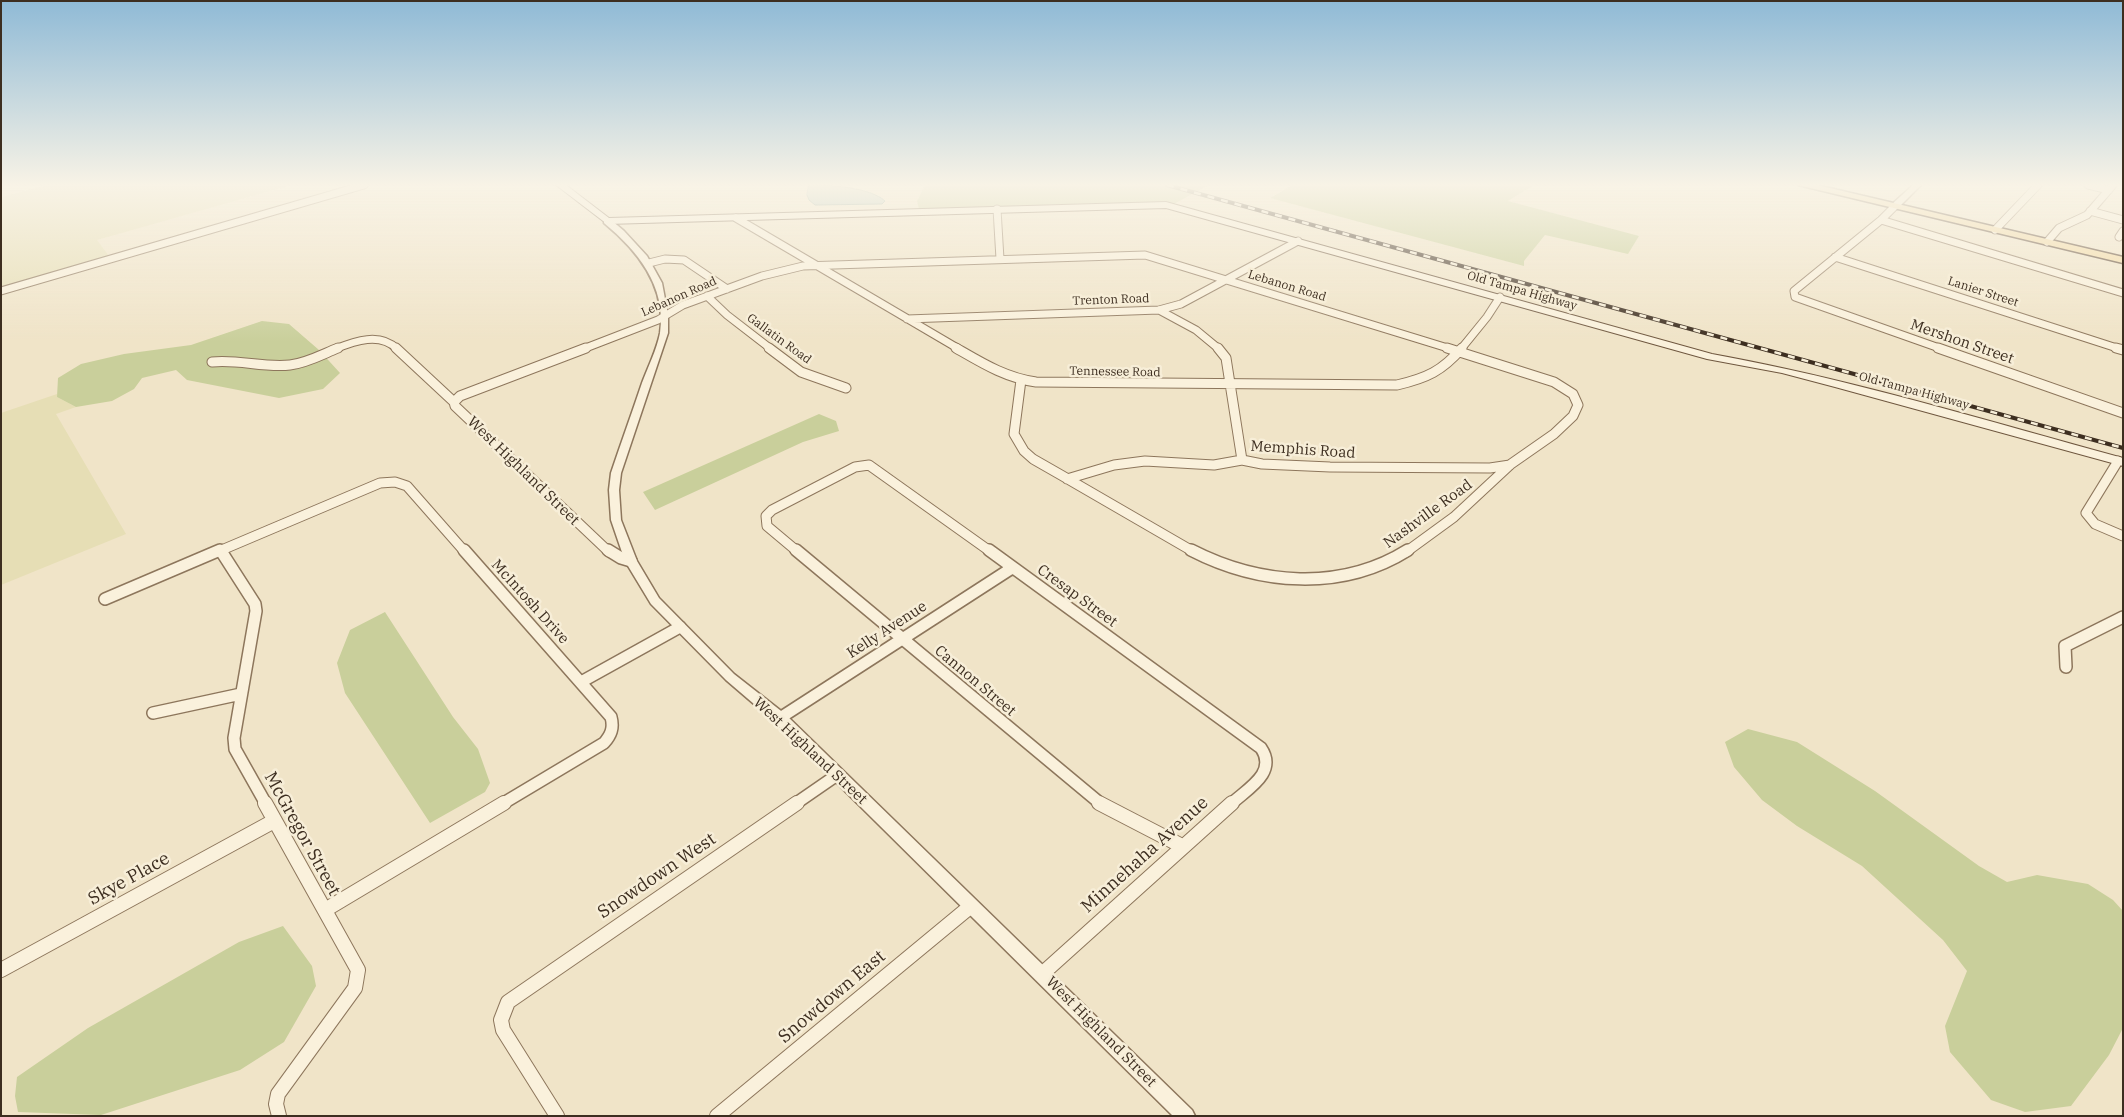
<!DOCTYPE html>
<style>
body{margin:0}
#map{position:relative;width:2124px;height:1117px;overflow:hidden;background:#f0e4c8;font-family:"IBM Plex Serif",serif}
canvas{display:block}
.frame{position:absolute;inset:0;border:2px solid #3d2e20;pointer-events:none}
</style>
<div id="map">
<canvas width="2124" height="1117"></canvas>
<div class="frame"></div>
</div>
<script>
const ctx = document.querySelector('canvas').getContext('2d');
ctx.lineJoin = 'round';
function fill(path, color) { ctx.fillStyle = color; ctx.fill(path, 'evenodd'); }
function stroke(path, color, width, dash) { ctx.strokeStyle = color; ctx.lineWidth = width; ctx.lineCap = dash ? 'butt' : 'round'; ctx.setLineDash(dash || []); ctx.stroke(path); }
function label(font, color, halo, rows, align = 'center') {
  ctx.font = font + ' "IBM Plex Serif",serif'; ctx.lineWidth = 5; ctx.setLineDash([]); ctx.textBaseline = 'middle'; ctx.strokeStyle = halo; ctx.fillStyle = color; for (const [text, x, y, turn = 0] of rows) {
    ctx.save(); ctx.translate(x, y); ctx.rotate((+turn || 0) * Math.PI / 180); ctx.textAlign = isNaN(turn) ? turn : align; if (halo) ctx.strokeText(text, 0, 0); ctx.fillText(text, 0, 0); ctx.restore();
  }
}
fill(new Path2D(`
 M47,185H288V186L97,240L109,256L1,287V197Z
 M57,394V397L76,407L56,414L126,534L1,585V413Z`), '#e6deb5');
fill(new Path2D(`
 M925,185H1204L1207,186L1174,204L1103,203L919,209L917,201Z
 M1293,185H1534L1508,201L1639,236L1628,254L1545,235L1524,261V266L1270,198Z
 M262,321L289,324L319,350L340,373L323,389L279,398L187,380L176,370L142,378L134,389L112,401L76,407L57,397L58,378L81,364L124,354L191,345Z
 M819,414L836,421L839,431L803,442L655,510L643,492Z
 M385,612L453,717L478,749L490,783L485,792L430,823L345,693L337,663L350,630Z
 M1748,729L1797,742L1875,791L1979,866L2007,882L2037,875L2088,884L2113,900L2123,911V1028L2109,1055L2071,1106L2025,1112L1991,1100L1950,1052L1945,1026L1967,971L1943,940L1862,866L1797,826L1762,800L1734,767L1725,742Z
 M283,926L312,966L316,986L284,1042L240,1070L101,1115L18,1112L15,1096L17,1077L88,1028L239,942Z`), '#c9cf9b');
const water = new Path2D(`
 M809,185C829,185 870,187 885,201L882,204L815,205L809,200L807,195Z`);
fill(water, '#a9c4bc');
stroke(water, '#6f938a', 1);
const minorFar3 = new Path2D(`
 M2088,185L2109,190
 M1894,207L1881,220L1794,291L1795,297L1942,349
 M997,209L1000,259
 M2090,211L2123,220
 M736,218L959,349
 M1881,220L2123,293
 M1995,230L2038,185
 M2119,237L2123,231
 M2047,242L2059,228L2087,215L2113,185
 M1835,257L2120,349
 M649,263L665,259L684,260L727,289
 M1,291L364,185
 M707,296L727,315L771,349
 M1159,310L1196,330L1219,349
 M907,319L1159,310L1181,304L1298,241
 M335,349C355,341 380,332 397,349
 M583,349L658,320L683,305L762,276L803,266L1145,255L1451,349
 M1461,349L1487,317L1500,297`);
const minorFar2 = new Path2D(`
 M396,348L454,402
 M586,348L460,396L454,402L455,406L609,552
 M769,348L801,372L846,388
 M956,348C982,363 1006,378 1036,382L1397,385C1427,378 1442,371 1462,348
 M1218,348L1226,358L1242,460
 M1938,348L2123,413
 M2116,348L2123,350
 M212,362C238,359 264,368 290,365C307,363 323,354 338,348
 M1021,380L1014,434L1024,451L1033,459L1061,475L1194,552
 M2118,461L2086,513L2095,524L2123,536
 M1067,479L1114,465L1145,461L1214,465L1242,460L1262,464L1330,467L1490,468L1510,465
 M217,552L380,483L395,482L407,486L465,552
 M798,552L767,526L766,516L772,510L855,467L869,465L991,552
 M1406,552L1454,517L1511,464L1554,434L1573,416L1578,405L1573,394L1554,382L1447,348`);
const minorFar1 = new Path2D(`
 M464,550L611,717C614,728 611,735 604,743L502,804
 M608,550L621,558L631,561
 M796,550L1101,804
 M989,550L1261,748C1278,773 1247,789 1231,804
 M1191,550C1259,585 1341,592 1408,550
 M221,551L255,604L256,611L234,738L235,749L266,804
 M105,599L220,550
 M2066,667L2065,646L2123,617
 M581,682L680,627
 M153,713L241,694
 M780,718L1012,568
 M795,804L837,775`);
const minor = new Path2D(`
 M265,803L358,970L355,988L278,1094L276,1104L279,1116
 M1099,803L1182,846
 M325,910L504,803
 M1,970L274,821
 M1042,974L1232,803
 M557,1116L503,1030L501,1020L508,1002L797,803
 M717,1116L971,906`);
const tertiary = new Path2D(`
 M1913,185H1921L1897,209H1891V205Z
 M604,219H610L624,231L647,256L662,283L668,315V333L621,473L619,490L621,520L637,561L659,598L734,674L785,714L1192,1110L1195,1116H1173L775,722L726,680L651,604L625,561L611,520L609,490L611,473C621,443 632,413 642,383C648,367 657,349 660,333C667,286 637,250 604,223Z`);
const secondary = new Path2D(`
 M556,185H566L609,218L1166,202L1712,354C1851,379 1987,421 2123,458V466L1835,387L1782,373L1707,359L1166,208L607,224Z`);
const primary = new Path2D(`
 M1798,185H1817L2123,257V263Z`);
stroke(minorFar3, '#8d765c', 9);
stroke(minorFar2, '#8d765c', 11);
stroke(minorFar1, '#8d765c', 14);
stroke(minor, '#8d765c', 16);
stroke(tertiary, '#8d765c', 3);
stroke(secondary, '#6f573f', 2);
stroke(primary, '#5b4430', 3);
stroke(minorFar3, '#faf1dc', 7);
stroke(minorFar2, '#faf1dc', 9);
stroke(minorFar1, '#faf1dc', 11);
stroke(minor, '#faf1dc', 14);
fill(tertiary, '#faf1dc');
fill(secondary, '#faf1dc');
fill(primary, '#f3d9a0');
const rail = new Path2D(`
 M1167,185L2123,448`);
stroke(rail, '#3d2e20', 4);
stroke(rail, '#f7eed8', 2.5, [7]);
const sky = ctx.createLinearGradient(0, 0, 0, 342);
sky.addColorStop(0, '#8fbad6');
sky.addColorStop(0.54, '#f8f3e6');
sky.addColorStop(1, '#f8f3e600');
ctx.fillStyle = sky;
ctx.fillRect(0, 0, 2124, 342);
label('12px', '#3d2e20', '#f7eed8', [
 ["Lebanon Road",1287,286,17],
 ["Old Tampa Highway",1522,291,16],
 ["Lanier Street",1983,292,18],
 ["Lebanon Road",679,297,-24],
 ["Trenton Road",1111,300,-2],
 ["Gallatin Road",779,339,36],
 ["Tennessee Road",1115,372,1],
 ["Old Tampa Highway",1914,391,15]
]);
label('15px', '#3d2e20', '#f7eed8', [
 ["Mershon Street",1962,342,19],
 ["Memphis Road",1303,450,4],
 ["West Highland Street",523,471,44],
 ["Nashville Road",1428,514,-36],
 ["Cresap Street",1077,596,36],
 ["McIntosh Drive",530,602,48],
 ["Kelly Avenue",887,630,-33],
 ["Cannon Street",975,681,40],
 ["West Highland Street",810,751,43],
 ["West Highland Street",1101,1032,45]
]);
label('18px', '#3d2e20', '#f7eed8', [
 ["McGregor Street",302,834,61],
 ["Minnehaha Avenue",1145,855,-42],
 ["Snowdown West",657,876,-34],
 ["Skye Place",129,879,-29],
 ["Snowdown East",832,997,-40]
]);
</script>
